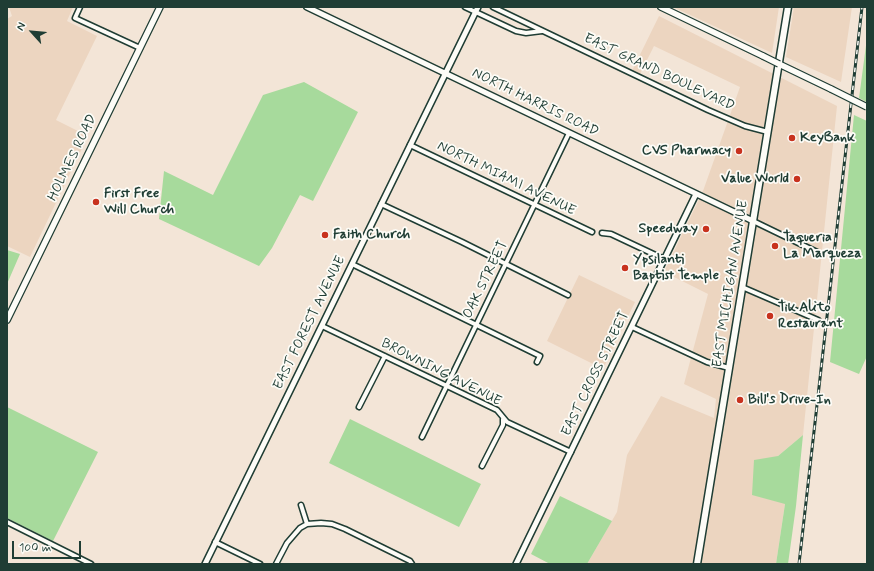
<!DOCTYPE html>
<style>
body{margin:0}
#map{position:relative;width:874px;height:571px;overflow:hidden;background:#f3e5d7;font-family:Mynerve,sans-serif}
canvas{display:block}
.frame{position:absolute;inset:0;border:8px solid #1f3d34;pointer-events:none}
.north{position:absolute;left:12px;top:12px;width:40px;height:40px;-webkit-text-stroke:3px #fdfcf7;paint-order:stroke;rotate:297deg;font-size:11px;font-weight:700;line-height:16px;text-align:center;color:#1f3d34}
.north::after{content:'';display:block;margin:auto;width:14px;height:18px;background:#1f3d34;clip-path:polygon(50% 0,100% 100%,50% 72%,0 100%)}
.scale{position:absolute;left:12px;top:541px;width:69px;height:18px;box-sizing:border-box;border:2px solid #1f3d34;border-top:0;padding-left:5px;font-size:12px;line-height:14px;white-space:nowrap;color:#1f3d34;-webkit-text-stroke:3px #fdfcf7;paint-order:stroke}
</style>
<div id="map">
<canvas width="874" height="571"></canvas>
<div class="frame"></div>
<div class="north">N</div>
<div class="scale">100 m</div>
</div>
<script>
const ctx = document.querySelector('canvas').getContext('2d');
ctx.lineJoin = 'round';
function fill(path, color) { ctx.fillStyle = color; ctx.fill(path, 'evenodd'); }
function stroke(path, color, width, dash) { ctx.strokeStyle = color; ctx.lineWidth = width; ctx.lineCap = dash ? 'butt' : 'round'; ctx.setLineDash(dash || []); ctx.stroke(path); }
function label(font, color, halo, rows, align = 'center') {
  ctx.font = font + ' Mynerve,sans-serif'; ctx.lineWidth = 3.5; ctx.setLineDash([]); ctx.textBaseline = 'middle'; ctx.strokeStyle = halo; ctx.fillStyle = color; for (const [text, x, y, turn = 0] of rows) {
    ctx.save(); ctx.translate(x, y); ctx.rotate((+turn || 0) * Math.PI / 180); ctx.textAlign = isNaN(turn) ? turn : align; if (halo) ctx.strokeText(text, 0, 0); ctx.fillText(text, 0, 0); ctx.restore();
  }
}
fill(new Path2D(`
 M9,7H73L67,21L97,36L56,120L88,136L30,257L7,246V19L12,16Z
 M673,7H779L772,53Z
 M794,7H852L841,82L786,57Z
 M659,16L837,106L803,435L778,456L785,504L776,564H587L617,512L627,455L661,396L714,418L716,399L684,384L708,294L664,272L703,191L740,87L654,46L640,74L632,71Z
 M579,275L635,302L603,369L547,341Z`), '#ecd5c0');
fill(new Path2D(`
 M867,38V102L859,98Z
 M304,82L358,112L313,201L300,195L272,248L259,266L159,219L164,171L213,195L263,95Z
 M854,115L867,121V356L859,374L830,362Z
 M7,250L20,254L7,284Z
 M7,407L98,452L53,541L7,518Z
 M350,419L481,484L459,527L329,463Z
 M803,435L796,506L788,564H776L785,504L752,495L754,460L778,456Z
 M560,496L612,521L587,564H550L531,554Z`), '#a7da9c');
const minor = new Path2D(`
 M80,7L75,18L140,48
 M465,7L516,31L526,33L542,31
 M493,7L708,110L745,126L768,132
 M410,145L592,232
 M381,204L462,242L568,295
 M753,221L817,252
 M602,233L611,234L664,259
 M352,264L540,356L537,362
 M742,287L818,320
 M322,326L497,410L507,422L571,452
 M632,327L707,362L729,368
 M359,407L385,356
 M422,437L569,133
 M482,466L503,425V419
 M301,505L307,524
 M7,522L91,564
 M215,542L260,564
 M276,564L287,543L300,528L307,524L321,523L332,524L345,529L410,561L412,564`);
const tertiary = new Path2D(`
 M307,7L753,221
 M205,564L478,7
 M516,564L696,194`);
const secondary = new Path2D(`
 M661,7L763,56
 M779,64L831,89
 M7,320L160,7`);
const primary = new Path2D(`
 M697,564L788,7`);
stroke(minor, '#1f3d34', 7);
stroke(tertiary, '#1f3d34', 8);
stroke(secondary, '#1f3d34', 8);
stroke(primary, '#1f3d34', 9);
stroke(minor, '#fdfcf7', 4);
stroke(tertiary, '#fdfcf7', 5);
stroke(secondary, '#fdfcf7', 5.5);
stroke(primary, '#fdfcf7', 6);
const rail = new Path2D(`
 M799,564L862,7`);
stroke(rail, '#1f3d34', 3);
stroke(rail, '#fdfcf7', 1.5, [4.5]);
const secondaryBridge = new Path2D(`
 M763,56L779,64
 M831,89L867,107`);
stroke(secondaryBridge, '#1f3d34', 8, []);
stroke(secondaryBridge, '#fdfcf7', 5.5);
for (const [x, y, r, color] of [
 [792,138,4,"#c8321e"],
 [739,151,4,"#c8321e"],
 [797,179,4,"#c8321e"],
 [96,202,4,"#c8321e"],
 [706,229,4,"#c8321e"],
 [325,235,4,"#c8321e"],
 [775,246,4,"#c8321e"],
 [625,268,4,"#c8321e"],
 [770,316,4,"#c8321e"],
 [740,400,4,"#c8321e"]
]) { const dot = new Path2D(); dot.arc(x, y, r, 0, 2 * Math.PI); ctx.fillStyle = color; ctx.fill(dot); stroke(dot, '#fdfcf7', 1.5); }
label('14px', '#1f3d34', '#fdfcf7', [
 ["EAST GRAND BOULEVARD",659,73,25],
 ["NORTH HARRIS ROAD",535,103,26],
 ["HOLMES ROAD",73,158,-64],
 ["NORTH MIAMI AVENUE",506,179,26],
 ["OAK STREET",486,280,-64],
 ["EAST MICHIGAN AVENUE",731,284,-81],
 ["EAST FOREST AVENUE",310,323,-64],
 ["BROWNING AVENUE",441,373,27],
 ["EAST CROSS STREET",596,374,-64]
]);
label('bold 14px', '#1f3d34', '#fdfcf7', [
 ["KeyBank",800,138],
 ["CVS Pharmacy",731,151,"right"],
 ["Value World",789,179,"right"],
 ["First Free",104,194],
 ["Will Church",104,210],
 ["Speedway",698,229,"right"],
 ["Faith Church",333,235],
 ["Taqueria",783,238],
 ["La Marqueza",783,254],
 ["Ypsilanti",633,260],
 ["Baptist Temple",633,276],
 ["Tik Alito",778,308],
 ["Restaurant",778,324],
 ["Bill's Drive-In",748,400]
], 'left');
</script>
